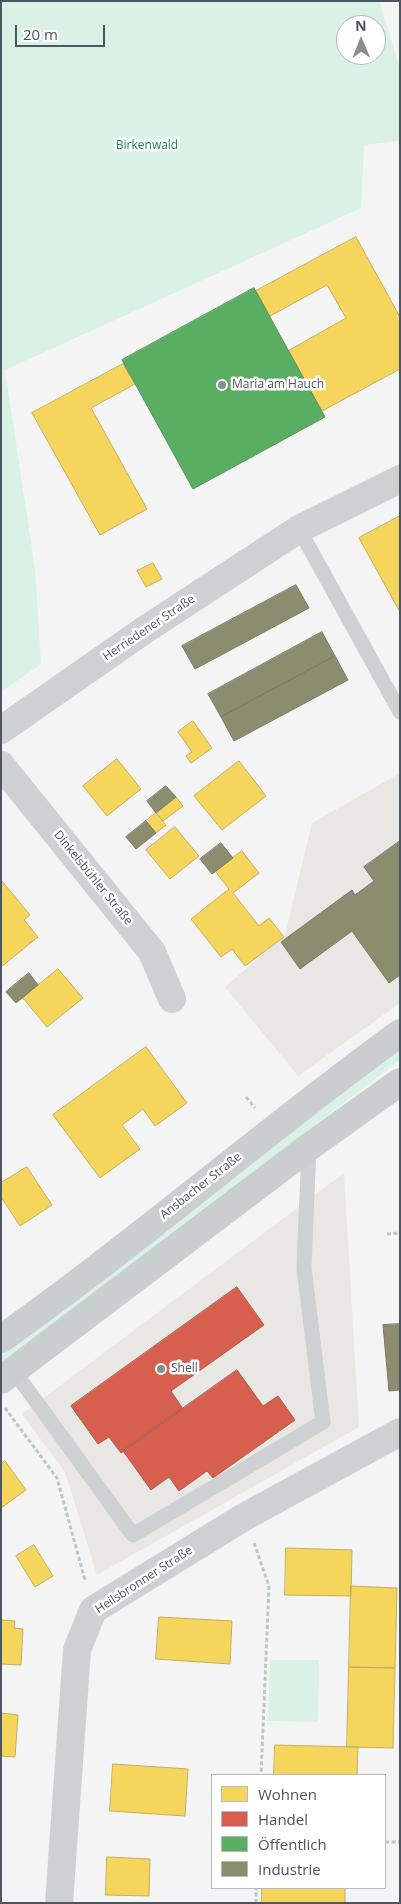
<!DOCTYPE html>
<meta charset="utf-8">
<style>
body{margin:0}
#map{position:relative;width:401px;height:1904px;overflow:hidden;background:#f4f4f4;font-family:"Open Sans",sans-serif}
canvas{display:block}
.frame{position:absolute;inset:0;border:2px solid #4a5661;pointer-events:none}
.legend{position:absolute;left:211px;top:1774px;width:175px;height:115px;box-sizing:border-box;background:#fff;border:1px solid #b7bbc0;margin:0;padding:6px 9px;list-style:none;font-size:15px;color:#4a5661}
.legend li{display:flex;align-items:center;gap:10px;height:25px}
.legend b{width:25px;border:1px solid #b7bbc0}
.north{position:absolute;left:336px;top:15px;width:50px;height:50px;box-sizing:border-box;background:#fff;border:1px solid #b7bbc0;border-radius:50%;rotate:359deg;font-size:14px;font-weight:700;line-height:20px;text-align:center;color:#4a5661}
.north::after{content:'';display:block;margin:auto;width:18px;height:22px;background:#868d94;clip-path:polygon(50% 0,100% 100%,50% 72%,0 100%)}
.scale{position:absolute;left:15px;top:25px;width:90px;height:22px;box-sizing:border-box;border:2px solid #4a5661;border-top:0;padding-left:6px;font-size:15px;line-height:18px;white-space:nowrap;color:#4a5661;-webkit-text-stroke:4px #fff;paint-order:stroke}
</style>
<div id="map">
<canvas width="401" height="1904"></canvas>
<div class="frame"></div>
<ul class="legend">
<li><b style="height:14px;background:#f6d55c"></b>Wohnen</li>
<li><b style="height:14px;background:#d6604d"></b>Handel</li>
<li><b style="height:14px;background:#5aae61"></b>Öffentlich</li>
<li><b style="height:14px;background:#8c8c6e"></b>Industrie</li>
</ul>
<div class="north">N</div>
<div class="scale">20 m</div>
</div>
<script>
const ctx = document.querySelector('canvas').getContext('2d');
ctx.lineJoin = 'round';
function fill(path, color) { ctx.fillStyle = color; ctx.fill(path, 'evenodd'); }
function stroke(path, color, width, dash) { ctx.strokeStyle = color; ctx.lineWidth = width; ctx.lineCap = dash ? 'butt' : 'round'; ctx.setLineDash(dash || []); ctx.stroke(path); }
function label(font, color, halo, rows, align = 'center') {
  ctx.font = font + ' "Open Sans",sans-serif'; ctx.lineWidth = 5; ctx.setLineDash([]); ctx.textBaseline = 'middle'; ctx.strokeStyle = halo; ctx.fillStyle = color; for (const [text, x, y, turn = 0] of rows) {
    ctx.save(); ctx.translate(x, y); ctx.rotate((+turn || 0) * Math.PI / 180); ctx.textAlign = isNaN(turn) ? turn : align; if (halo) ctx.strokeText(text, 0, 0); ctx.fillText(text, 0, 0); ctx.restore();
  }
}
fill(new Path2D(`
 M400,773V1003L298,1076L225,987L285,935L312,823Z
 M344,1173L359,1427L97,1575L65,1472L22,1414Z`), '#e8e7e3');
fill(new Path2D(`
 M1,1H379L400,69V141L364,145L361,208L5,370L35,569L41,664L1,692ZM346,25H376V55H346Z
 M400,1049V1060L1,1365V1355L60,1312Z
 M270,1660H319L318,1722L268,1721Z`), '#d9f2e3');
const homes = new Path2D(`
 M356,237L400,317V369L322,411L288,351L346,318L327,285L270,316L256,291Z
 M123,364L135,384L91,408L147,509L100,535L32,413Z
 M400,516V612L359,538Z
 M153,563L162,579L146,587L137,571Z
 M193,721L212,748L191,763L186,756L192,752L178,732Z
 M117,759L141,789L107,816L83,786Z
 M239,761L266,796L222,830L194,796Z
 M176,797L183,806L163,821L156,813Z
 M156,813L166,825L156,833L146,821Z
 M175,827L199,856L170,879L146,850Z
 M242,851L259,873L233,893L259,926L269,918L284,937L245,966L232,949L221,957L191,919L229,889L215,871Z
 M1,880L30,915L24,920L38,937L1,967Z
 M58,969L83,998L47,1027L23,998Z
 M146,1047L187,1103L155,1126L143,1109L122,1125L140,1149L100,1178L53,1115Z
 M27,1167L52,1205L20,1226L1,1197V1183Z
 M5,1461L26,1490L1,1508V1464Z
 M34,1545L53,1576L35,1587L16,1556Z
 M286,1548L352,1550L351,1596L285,1595Z
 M351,1586L397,1588L395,1668L349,1667Z
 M159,1617L232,1621L230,1664L156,1659Z
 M1,1620L15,1621L14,1628L23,1629L21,1665L1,1664Z
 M349,1667L395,1668L393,1748L347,1747Z
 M1,1713L18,1715L15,1757L1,1756Z
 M275,1745L358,1747L357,1775H274Z
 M113,1764L188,1769L185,1816L110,1811Z
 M107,1857L150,1859L149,1896L106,1895Z
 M262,1888H345V1903H262Z`);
fill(homes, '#f6d55c');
stroke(homes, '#c2af5e', 1);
const shops = new Path2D(`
 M237,1287L264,1325L171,1391L183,1409L121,1453L109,1437L98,1444L71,1406Z
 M237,1370L263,1406L278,1396L295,1420L213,1478L207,1471L179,1491L169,1477L151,1490L123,1451Z`);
fill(shops, '#d6604d');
stroke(shops, '#ac5d53', 1);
const public = new Path2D(`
 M254,288L325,417L193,489L122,360Z`);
fill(public, '#5aae61');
stroke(public, '#559461', 1);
const industry = new Path2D(`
 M296,585L309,608L195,669L182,646Z
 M322,632L335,656L221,717L208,694Z
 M335,656L348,680L234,741L221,717Z
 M166,786L176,797L156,813L147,801Z
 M146,821L156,833L136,849L126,837Z
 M400,841V975L389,983L352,931L300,969L281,942L352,890L355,895L374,881L364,867Z
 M221,843L233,858L212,874L200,859Z
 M29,973L38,985L16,1003L6,992Z
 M400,1324V1390L389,1391L383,1325Z`);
fill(industry, '#8c8c6e');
stroke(industry, '#787c6a', 1);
stroke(new Path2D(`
 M246,1097L255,1108
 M387,1234L400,1233
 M5,1408L57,1478L85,1580
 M254,1543L269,1586L261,1775
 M385,1842H400
 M256,1903V1888`), '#bcc7c4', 3, [4, 2.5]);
stroke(new Path2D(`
 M299,529L400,712
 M14,1371L133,1535L323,1422L304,1268L309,1147`), '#ced0d2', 15);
stroke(new Path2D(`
 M1,730L143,631L299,529L400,479
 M1,765L152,952L172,999
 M59,1903L77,1650L93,1610L244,1517L400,1432`), '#ced0d2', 28);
stroke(new Path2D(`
 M1,1339C138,1242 264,1132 400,1033
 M1,1380L309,1147L400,1082`), '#caced1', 28);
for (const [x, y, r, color] of [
 [222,385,5,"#868d94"],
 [161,1369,5,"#868d94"]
]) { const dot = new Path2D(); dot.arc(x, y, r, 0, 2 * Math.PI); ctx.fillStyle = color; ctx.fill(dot); stroke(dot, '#fff', 2); }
label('12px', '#17864f', '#fff', [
 ["Birkenwald",147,146]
]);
label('12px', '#4a5661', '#fff', [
 ["Maria am Hauch",232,385],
 ["Shell",171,1369]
], 'left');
label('12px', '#4a5661', '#fff', [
 ["Herriedener Straße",149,628,-34],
 ["Dinkelsbühler Straße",93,878,51],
 ["Ansbacher Straße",201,1186,-38],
 ["Heilsbronner Straße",144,1580,-33]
]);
</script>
